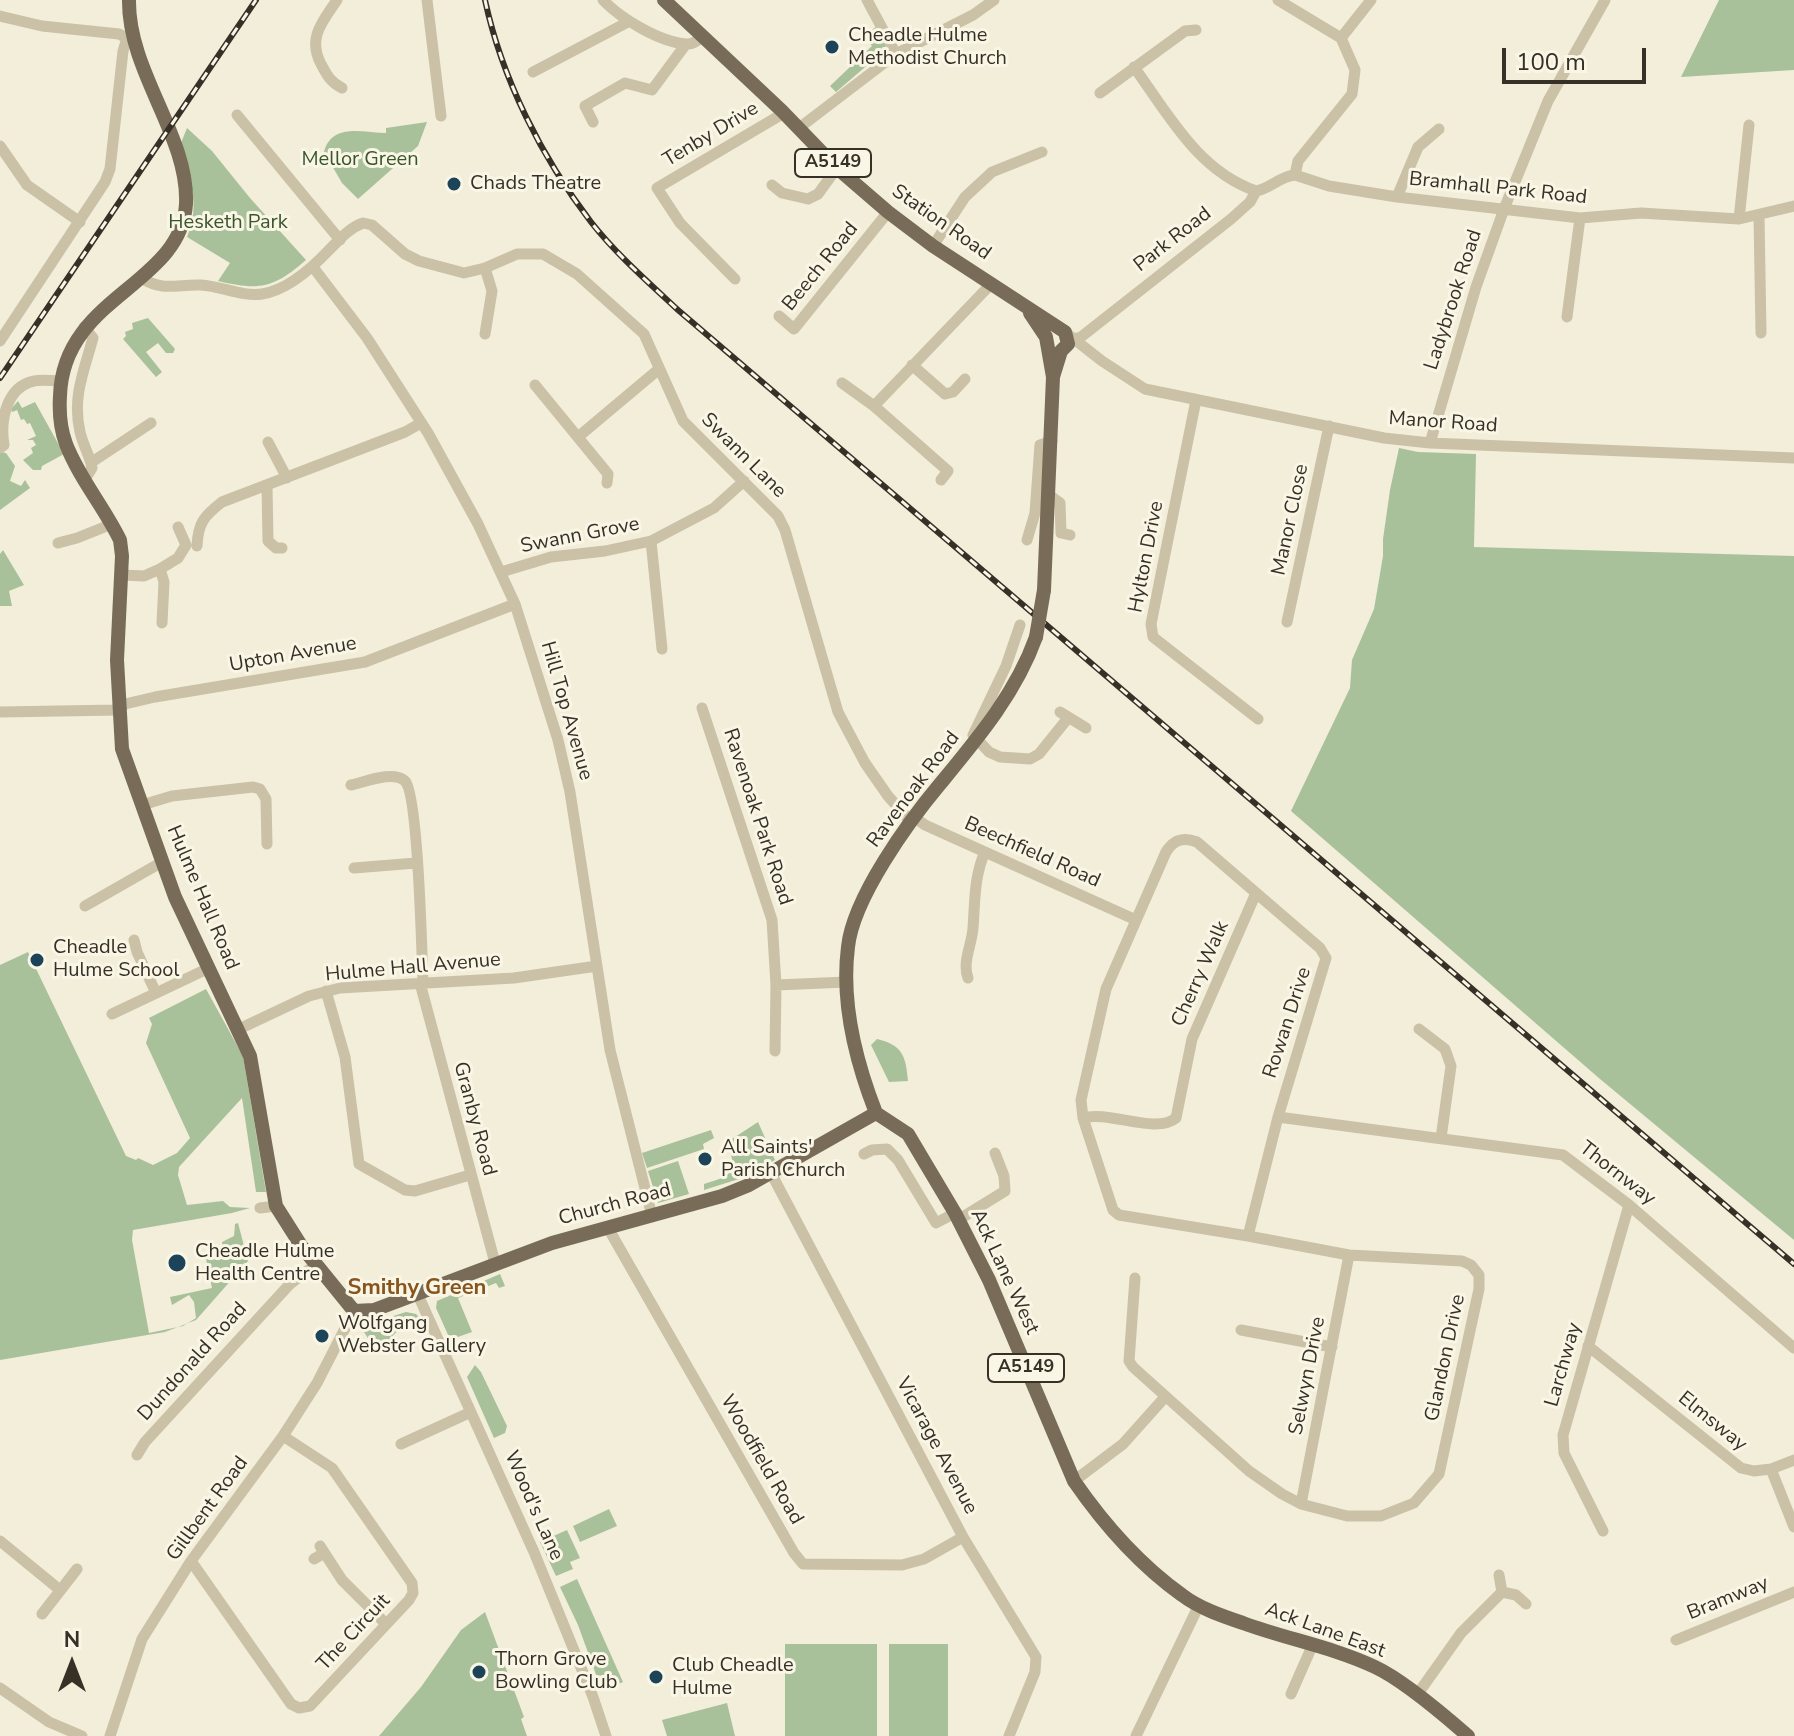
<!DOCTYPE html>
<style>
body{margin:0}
#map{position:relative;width:1794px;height:1736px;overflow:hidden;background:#f2eeda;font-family:"Nunito Sans",sans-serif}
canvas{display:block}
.north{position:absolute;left:32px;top:1624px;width:80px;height:80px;-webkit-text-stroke:6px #faf6e6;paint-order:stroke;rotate:0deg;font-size:22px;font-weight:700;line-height:32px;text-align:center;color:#363027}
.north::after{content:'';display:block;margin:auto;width:28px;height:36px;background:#363027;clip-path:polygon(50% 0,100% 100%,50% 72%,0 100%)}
.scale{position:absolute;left:1502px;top:48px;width:144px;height:36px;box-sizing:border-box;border:4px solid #363027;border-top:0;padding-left:10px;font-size:24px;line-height:28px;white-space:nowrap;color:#363027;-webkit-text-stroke:6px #faf6e6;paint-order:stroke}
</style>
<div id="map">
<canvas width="1794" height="1736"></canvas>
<div class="north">N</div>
<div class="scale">100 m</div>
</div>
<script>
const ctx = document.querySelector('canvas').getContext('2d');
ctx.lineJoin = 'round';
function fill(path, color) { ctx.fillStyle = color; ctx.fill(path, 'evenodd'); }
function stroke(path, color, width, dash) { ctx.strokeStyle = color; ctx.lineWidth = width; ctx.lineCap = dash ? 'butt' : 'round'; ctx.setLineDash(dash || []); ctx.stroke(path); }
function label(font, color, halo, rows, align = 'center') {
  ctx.font = font + ' "Nunito Sans",sans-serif'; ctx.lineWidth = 6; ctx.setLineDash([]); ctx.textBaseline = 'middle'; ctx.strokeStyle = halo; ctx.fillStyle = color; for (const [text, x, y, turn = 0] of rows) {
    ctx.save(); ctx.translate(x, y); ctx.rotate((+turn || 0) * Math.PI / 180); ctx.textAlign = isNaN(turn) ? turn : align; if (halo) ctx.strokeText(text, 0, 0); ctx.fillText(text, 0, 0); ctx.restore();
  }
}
fill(new Path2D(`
 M1719,0H1794V70L1681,77Z
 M876,27L886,43L885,50L836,92L830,86L872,46L870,43L875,37L872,30Z
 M427,122L418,146L358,199L342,183L324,152C332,122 364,133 386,133V128Z
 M187,128L212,151L250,198L306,260C274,288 260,291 218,281L230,263L187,237C201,204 190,179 179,148Z
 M148,318L175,349L173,353H166L158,343L146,352L162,372L156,377L123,339L126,336L125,332L133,329L132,323Z
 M18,401L22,408L35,402L64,454L42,466L41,470H33L23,460L33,453L31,448L36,445L33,440H27L36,436L30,423L27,424L24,419L21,420L17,410L12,412L11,409Z
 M1399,448L1418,452L1476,454L1474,547L1794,556V1240L1600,1079L1291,811L1350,688L1352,660L1374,609L1383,556V539L1390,490Z
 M0,452L6,453L15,466L10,481L21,486L25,480L30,488L0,510Z
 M3,550L24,585L9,591L12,606H0V554Z
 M28,952L126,1156L136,1160L138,1158L153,1165L177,1153L190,1138L146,1043L152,1024L149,1018L206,989L243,1056L266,1192H256L242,1098L179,1167L178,1175L187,1205L223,1201L230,1207L250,1208L232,1213L133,1230L132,1240L149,1333L183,1326L196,1318L194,1302L189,1295L172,1305L170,1297L212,1288L206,1259L223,1254L222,1242L234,1236L235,1224L238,1223L248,1261L196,1320L165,1332L0,1360V965Z
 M877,1039C903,1045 906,1057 908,1081L889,1082L871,1045Z
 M758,1122L775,1160L742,1178L704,1190V1184C729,1176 739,1174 728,1146L732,1139Z
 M711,1130L714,1138L703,1144L704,1149L647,1168L642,1153Z
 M678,1161L689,1194L658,1203L648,1171Z
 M500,1274L505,1286L499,1288L496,1283L458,1298L472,1332L455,1338L449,1337L436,1308L437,1301Z
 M406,1312L416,1314L421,1319L410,1318L377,1352L364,1332L377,1322L381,1331L390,1328L387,1318Z
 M475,1365L481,1372L507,1426L505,1433L494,1438L467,1377Z
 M609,1509L617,1526L580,1542L573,1526Z
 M567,1530L580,1558L570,1562L573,1569L556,1576L540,1542Z
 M577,1579L623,1682L602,1691L578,1625L560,1587Z
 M485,1612L524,1717L521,1719L527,1736H379L421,1687L461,1630Z
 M785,1644H877V1736H785Z
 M889,1644H948V1736H889Z
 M727,1703L735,1736H667L662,1720Z`), '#a9c19a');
stroke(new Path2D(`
 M337,0C323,21 307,38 321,64C327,75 330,82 342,88
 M427,0L441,116
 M603,0C621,19 660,42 686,44C693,45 698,40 703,36
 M867,0L896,54
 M1278,0L1341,38
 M0,16L42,26L119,34L127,38
 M1134,67C1168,114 1198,171 1256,191
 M533,72L628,22
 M1100,93L1185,31L1196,30
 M237,115L340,240
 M593,122L585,106L625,83L652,90L686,44
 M799,128L896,54L973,15L994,0
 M0,146L27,185L80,222
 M1295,175L1329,186L1397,197L1580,218L1641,213L1739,219L1794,206
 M1295,175L1298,161L1352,94L1355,70L1341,38L1371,0
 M772,185L782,193L808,199L818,194L837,168
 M1397,197L1418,147L1439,129
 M1759,216L1761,333
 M1739,219L1749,125
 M933,246L965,197L992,172L1042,152
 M313,267L367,338L428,433L478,524L515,604L558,740L570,792L610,1050L652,1216
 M141,278C164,292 177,284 201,285C221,286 242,297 262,294C288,290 312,268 329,250C339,240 349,228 363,223L372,225L405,254L419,261L464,273L485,268L517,254H543L577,274L644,334L683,421L778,516L785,530L838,712L865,763L888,796L911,822
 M735,279L680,223L657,188L784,113
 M779,316L794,329L888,212
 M1567,317L1580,218
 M84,327L93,338C84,371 72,397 80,432C83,445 90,456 92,468L85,479
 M1065,332L1102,361L1145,389L1384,438L1430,443L1794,458
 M485,334L492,291L485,268
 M1074,339L1081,337L1231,219L1250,202L1256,191C1270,189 1280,176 1295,175
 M0,341L105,182L110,169L123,51L127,38L133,35
 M912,365L945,394L953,392L965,379
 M842,383L874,406L948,471L941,480
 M535,385L608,474L607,483
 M1196,400L1151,624L1153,637L1258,719
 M874,406L992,283
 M578,437L659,369
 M268,442L287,478
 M1430,443L1476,287L1504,209L1548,101L1605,0
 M0,448L4,445C0,421 6,387 34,381C42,379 52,381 60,381
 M92,462L151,423
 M267,486L268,541L276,548H282
 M1049,495L1060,503L1061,533L1070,535
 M1027,540L1035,513L1040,445L1052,441
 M651,541L662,649
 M58,543L77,538L112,524
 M197,546C198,523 204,516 222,502L405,432L421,423
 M160,569L164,582L162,623
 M501,572L551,557L605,551L651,541L714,508L744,481
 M122,575L144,576L160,569L178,558L186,545L178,527
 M1287,622L1329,426
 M1020,625L1006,666L973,735L989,752L1000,757L1030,759L1039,754L1068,718
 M702,708L772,920L776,985L847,982
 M0,712L118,710L125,704L155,697L365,662L515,604
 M1060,712L1086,728
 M351,785C365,782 393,770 405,781C418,794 422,955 423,983
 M142,805L172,796L253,787L260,789L266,799L267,844
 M914,817L925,825L1136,920
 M354,868L416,863
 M85,906L162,862
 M134,940L137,952L156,993
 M968,978C962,962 972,944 973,928C975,902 974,876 985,852
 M420,983L495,1263
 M326,991L345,1057L359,1164L405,1190L415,1191L470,1175
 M112,1014L209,968
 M239,1029L309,996L340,988L514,978L597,966
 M1419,1029L1445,1049L1451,1066L1441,1138
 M775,1051L776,985
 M1278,1117L1563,1155L1629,1205L1794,1348
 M1083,1118C1109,1110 1155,1135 1176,1118L1192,1039L1256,893
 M864,1154L872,1150L887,1149L898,1160L936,1223L955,1213
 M771,1173L963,1537L1036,1657L1035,1672L1009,1736
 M260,1208L276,1206
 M958,1220L1005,1191L1004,1176L995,1153
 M608,1228L794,1553L803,1564L902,1565L924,1559L963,1537
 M1135,1278L1129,1361L1133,1367L1249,1471L1282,1494L1301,1504L1347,1516H1381L1414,1503L1439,1474L1479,1289V1275L1471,1265L1462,1261L1349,1255L1248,1236L1119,1215L1113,1210L1083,1118L1081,1100L1106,989L1166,852C1174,839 1184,837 1197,842L1320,948L1326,958L1278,1117L1248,1236
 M418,1295L534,1552L593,1697L606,1736
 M1241,1330L1332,1347
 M1588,1346L1741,1468L1754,1471L1771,1469L1794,1527
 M401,1444L471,1412
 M137,1455L145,1442L289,1285L316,1264
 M1771,1469L1794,1460
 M1074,1481L1123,1444L1165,1397
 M1301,1504L1349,1255
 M1603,1531L1564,1453L1563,1435L1629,1205
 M0,1541L60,1590
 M320,1546L342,1580L386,1624
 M314,1559L324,1553
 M191,1561L291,1704L299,1708L310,1706L409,1600L413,1593L412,1583L332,1468L283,1436
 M1499,1575L1502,1592
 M42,1614L77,1569
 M1676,1640L1794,1592
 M0,1688L49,1722L82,1736
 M1291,1694L1313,1644
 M1417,1695L1461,1633L1502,1592L1516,1595L1526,1604
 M110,1736L142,1639L191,1561L283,1436L317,1383L354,1311
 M1136,1736L1199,1605`), '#cac1a6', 11);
stroke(new Path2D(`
 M129,0C128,72 189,136 186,204C181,286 63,296 60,396C59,412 60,428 66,444C79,478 104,507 120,540L122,556L117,660L122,749L175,897L250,1056L276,1206L302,1247L354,1311L374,1310L552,1243L722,1196L749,1185L876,1113
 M664,0L782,111L837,168L888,212L933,246L1065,332L1068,344L1061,351L1053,377
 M1030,313L1046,337L1053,377L1044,590
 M876,1113L908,1134L955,1213L989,1280L1074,1481C1103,1523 1140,1565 1182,1595C1199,1608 1222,1616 1243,1623C1286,1639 1333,1647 1375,1667C1403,1680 1444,1715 1468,1736
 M876,1113C856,1062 841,1002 848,947C853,898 909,821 940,784C978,738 1016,693 1036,637`), '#786c58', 14);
const rail = new Path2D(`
 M485,0C502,79 542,158 591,222C616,254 648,282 678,310L1794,1264
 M0,378L256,0`);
stroke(rail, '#363027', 6);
stroke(rail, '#faf6e6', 3, [9]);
stroke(new Path2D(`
 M1036,637L1044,590`), '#786c58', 14);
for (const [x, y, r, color] of [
 [832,47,8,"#1c4358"],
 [454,184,8,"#1c4358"],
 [37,960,8,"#1c4358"],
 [705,1159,8,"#1c4358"],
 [177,1263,10,"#1c4358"],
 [322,1336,8,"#1c4358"],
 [479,1672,8,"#1c4358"],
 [656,1677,8,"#1c4358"]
]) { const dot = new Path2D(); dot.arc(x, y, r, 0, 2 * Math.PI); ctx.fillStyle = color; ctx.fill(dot); stroke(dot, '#faf6e6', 3); }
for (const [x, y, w] of [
 [833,163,76],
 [1026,1368,76]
]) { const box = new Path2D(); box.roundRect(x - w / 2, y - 14, w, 28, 6); ctx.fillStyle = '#faf6e6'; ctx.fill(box); stroke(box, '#363027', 2); }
label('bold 18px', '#363027', null, [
 ["A5149",833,163],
 ["A5149",1026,1368]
]);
label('20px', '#363027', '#faf6e6', [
 ["Cheadle Hulme",848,36],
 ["Methodist Church",848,59],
 ["Chads Theatre",470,184],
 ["Cheadle",53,948],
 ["Hulme School",53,971],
 ["All Saints'",721,1148],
 ["Parish Church",721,1171],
 ["Cheadle Hulme",195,1252],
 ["Health Centre",195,1275],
 ["Wolfgang",338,1324],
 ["Webster Gallery",338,1347],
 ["Thorn Grove",495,1660],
 ["Bowling Club",495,1683],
 ["Club Cheadle",672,1666],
 ["Hulme",672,1689]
], 'left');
label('20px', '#363027', '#faf6e6', [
 ["Tenby Drive",711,135,-31],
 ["Bramhall Park Road",1498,189,6],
 ["Station Road",941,223,35],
 ["Park Road",1173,240,-38],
 ["Beech Road",821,267,-51],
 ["Ladybrook Road",1454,300,-72],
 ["Manor Road",1443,423,4],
 ["Swann Lane",743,456,45],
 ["Manor Close",1291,520,-78],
 ["Swann Grove",580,536,-11],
 ["Hylton Drive",1147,557,-79],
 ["Upton Avenue",293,655,-10],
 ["Hill Top Avenue",566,711,74],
 ["Ravenoak Road",914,790,-53],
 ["Ravenoak Park Road",757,817,72],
 ["Beechfield Road",1032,853,24],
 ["Hulme Hall Road",202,898,67],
 ["Hulme Hall Avenue",413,968,-5],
 ["Cherry Walk",1201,974,-66],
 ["Rowan Drive",1288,1023,-72],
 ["Granby Road",474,1119,75],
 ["Thornway",1617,1174,38],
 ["Church Road",615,1205,-15],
 ["Ack Lane West",1004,1272,65],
 ["Glandon Drive",1446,1358,-78],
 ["Dundonald Road",193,1362,-48],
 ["Larchway",1564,1365,-74],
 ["Selwyn Drive",1308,1376,-79],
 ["Elmsway",1712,1422,39],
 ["Vicarage Avenue",936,1446,62],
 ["Woodfield Road",761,1460,60],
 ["Wood's Lane",533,1506,66],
 ["Gillbent Road",208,1509,-54],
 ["Bramway",1728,1599,-22],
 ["Ack Lane East",1325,1631,20],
 ["The Circuit",354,1633,-47]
]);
label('20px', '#39552a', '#faf6e6', [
 ["Mellor Green",360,160],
 ["Hesketh Park",228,223]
]);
label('bold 22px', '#86551e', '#faf6e6', [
 ["Smithy Green",417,1289]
]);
</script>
